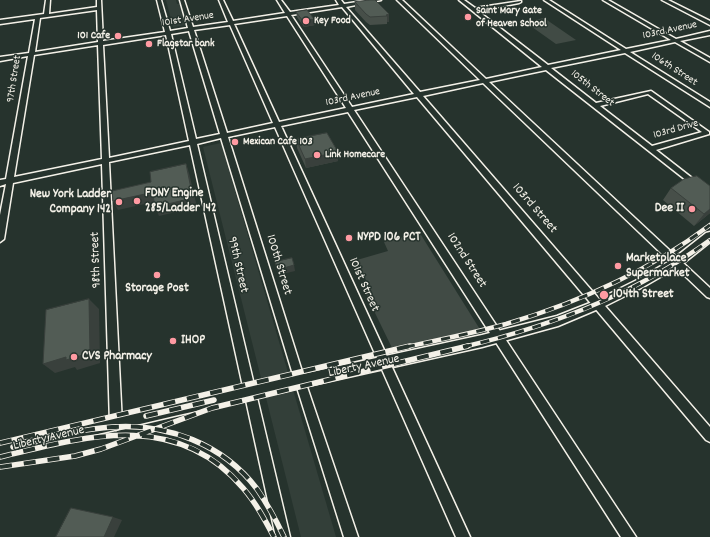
<!DOCTYPE html>
<style>
body{margin:0}
canvas{display:block;background:#26332d}
</style>
<canvas width="710" height="537"></canvas>
<script>
const ctx = document.querySelector('canvas').getContext('2d');
ctx.lineJoin = 'round';
function fill(path, color) { ctx.fillStyle = color; ctx.fill(path, 'evenodd'); }
function stroke(path, color, width, dash) { ctx.strokeStyle = color; ctx.lineWidth = width; ctx.lineCap = dash ? 'butt' : 'round'; ctx.setLineDash(dash || []); ctx.stroke(path); }
function label(font, color, halo, rows, align = 'center') {
  ctx.font = font + ' Dekko,sans-serif'; ctx.lineWidth = 3; ctx.setLineDash([]); ctx.textBaseline = 'middle'; ctx.strokeStyle = halo; ctx.fillStyle = color; for (const [text, x, y, turn = 0] of rows) {
    ctx.save(); ctx.translate(x, y); ctx.rotate((+turn || 0) * Math.PI / 180); ctx.textAlign = isNaN(turn) ? turn : align; if (halo) ctx.strokeText(text, 0, 0); ctx.fillText(text, 0, 0); ctx.restore();
  }
}
fill(new Path2D(`
 M166,0H176L177,4H180L186,25L173,27Z
 M221,143L336,537H301L203,147Z`), '#333f39');
fill(new Path2D(`
 M544,18L576,40L556,44L525,22Z
 M421,235L481,331L394,352L361,284L367,282L363,274L357,276L350,262L388,251L384,242L407,236L409,238Z`), '#414b45');
const minor = new Path2D(`
 M46,0H50L49,14L97,7V0H101L103,41L165,32L157,0H161L170,31L188,28L180,0H184L193,27L228,22L219,0H223L233,21L285,13L277,0H281L290,12L339,5L336,0H341L344,4L370,0H381L346,7L420,92L480,80L397,0H402L486,79L542,67L459,0H464L475,8L521,1V2L519,3L478,11L548,65L621,50L544,0H549L626,49L671,40L603,0H608L676,39L710,31V35L680,41L710,58V62L675,42L630,52L710,102V107L625,53L551,68L596,103L651,91L709,132V134L656,150L710,192V199L546,70L489,82L710,288V298L707,297L483,83L423,96L710,427V442L706,440L417,97L354,110L636,537H621L348,112L281,126L470,537H456L275,127L228,137L305,381L358,537H344L295,381L221,138L197,144L290,537H276L190,145L109,162L122,424L120,428L116,430L112,428L110,424L102,164L13,183L4,239L0,242V215L6,184L0,186V180L6,179L28,56L0,61V57L29,53L35,19L0,24V20L44,14ZM342,7L414,94L352,107L291,15ZM97,10L98,42L35,52L40,18ZM287,16L346,108L279,122L234,24ZM230,25L273,123L227,133L194,30ZM189,31L220,134L196,139L171,34ZM166,35L189,141L109,158L103,45ZM98,45L102,159L14,177L34,55ZM648,94L702,132L652,146L600,106Z
 M662,0H668L710,21V25Z`);
const tertiary = new Path2D(`
 M710,232V242L681,265L643,287L603,307L558,326L482,347L174,416L0,457V443L174,402L482,335L557,316L595,301L635,281L673,259L706,233Z`);
stroke(minor, '#f4f1e8', 3);
stroke(tertiary, '#f4f1e8', 3);
fill(minor, '#26332d');
fill(tertiary, '#26332d');
const railFar1 = new Path2D(`
 M406,347C439,340 473,333 506,324C580,302 649,271 710,225
 M463,347C552,326 636,294 710,240`);
const rail = new Path2D(`
 M146,416L214,400
 M0,443L410,346
 M13,447C45,440 78,429 112,427C167,423 223,444 257,489C268,505 276,520 284,537
 M0,457C86,436 177,410 243,488C256,503 265,520 274,537
 M0,467L75,456L101,449L212,408L468,346`);
stroke(railFar1, '#f4f1e8', 4.5);
stroke(rail, '#f4f1e8', 5.5);
stroke(railFar1, '#26332d', 3, [9]);
stroke(rail, '#26332d', 4, [12]);
fill(new Path2D(`
 M355,2L389,14V22H387V24L370,25L366,22L355,10Z
 M296,12L315,25L304,27L297,17Z
 M296,139L338,161L306,168L297,148Z
 M710,186V213L694,226L663,200L671,188Z`), '#474f49');
fill(new Path2D(`
 M389,14V22H387V16L386,15Z
 M314,19L315,25L304,27L303,21Z
 M338,152V161L306,168L305,159Z
 M186,164L189,173L197,207L159,216L155,207Z
 M145,194L153,195L157,203L150,205L149,203L118,210L113,201Z
 M710,209V213L694,226L704,214Z
 M294,265L295,271L278,275L277,270Z
 M89,299L99,309L100,363L77,370L75,367L55,373L43,364Z
 M113,517L122,520L114,537H104Z`), '#39403c');
const building = new Path2D(`
 M370,0H375L389,14L386,15L387,16L370,17L366,14L355,2Z
 M307,10L314,19L303,21L296,12Z
 M327,133L338,152L305,159L296,139Z
 M186,164L193,198L155,207L153,195L146,196L145,194L113,201L112,191L151,182L150,172Z
 M697,176L710,186V209L704,214L671,188L684,179Z
 M292,258L294,265L277,270L275,262Z
 M89,299L90,353L66,360V357L43,364L46,310Z
 M71,508L113,517L104,537H56Z`);
fill(building, '#525c55');
stroke(building, '#39403c', 1);
for (const [x, y, r, color] of [
 [468,17,4,"#ff9aa2"],
 [306,21,4,"#ff9aa2"],
 [118,36,4,"#ff9aa2"],
 [149,44,4,"#ff9aa2"],
 [235,142,4,"#ff9aa2"],
 [317,155,4,"#ff9aa2"],
 [137,201,4,"#ff9aa2"],
 [119,202,4,"#ff9aa2"],
 [692,209,4,"#ff9aa2"],
 [349,238,4,"#ff9aa2"],
 [618,266,4,"#ff9aa2"],
 [157,275,4,"#ff9aa2"],
 [604,295,5,"#ff9aa2"],
 [173,341,4,"#ff9aa2"],
 [74,357,4,"#ff9aa2"]
]) { const dot = new Path2D(); dot.arc(x, y, r, 0, 2 * Math.PI); ctx.fillStyle = color; ctx.fill(dot); stroke(dot, '#26332d', 1.5); }
label('bold 11px', '#f4f1e8', '#26332d', [
 ["Saint Mary Gate",476,11],
 ["of Heaven School",476,24],
 ["Key Food",314,21],
 ["101 Cafe",110,36,"right"],
 ["Flagstar bank",157,44],
 ["Mexican Cafe 103",243,142],
 ["Link Homecare",325,155]
], 'left');
label('11px', '#f4f1e8', '#26332d', [
 ["101st Avenue",188,20,-9],
 ["103rd Avenue",670,31,-12],
 ["106th Street",674,70,33],
 ["97th Street",15,79,-81],
 ["105th Street",592,89,38],
 ["103rd Avenue",353,98,-12],
 ["103rd Drive",676,130,-16]
]);
label('bold 13px', '#f4f1e8', '#26332d', [
 ["FDNY Engine",145,194],
 ["285/Ladder 142",145,209],
 ["New York Ladder",111,195,"right"],
 ["Company 142",111,210,"right"],
 ["Dee II",684,209,"right"],
 ["NYPD 106 PCT",357,238],
 ["Marketplace",626,259],
 ["Supermarket",626,274],
 ["Storage Post",157,289,"center"],
 ["104th Street",613,295],
 ["IHOP",181,341],
 ["CVS Pharmacy",82,357]
], 'left');
label('13px', '#f4f1e8', '#26332d', [
 ["103rd Street",534,209,49],
 ["98th Street",97,260,-92],
 ["102nd Street",466,261,57],
 ["99th Street",237,265,77],
 ["100th Street",278,265,73],
 ["101st Street",363,285,66],
 ["Liberty Avenue",364,367,-12],
 ["Liberty Avenue",49,439,-13]
]);
</script>
